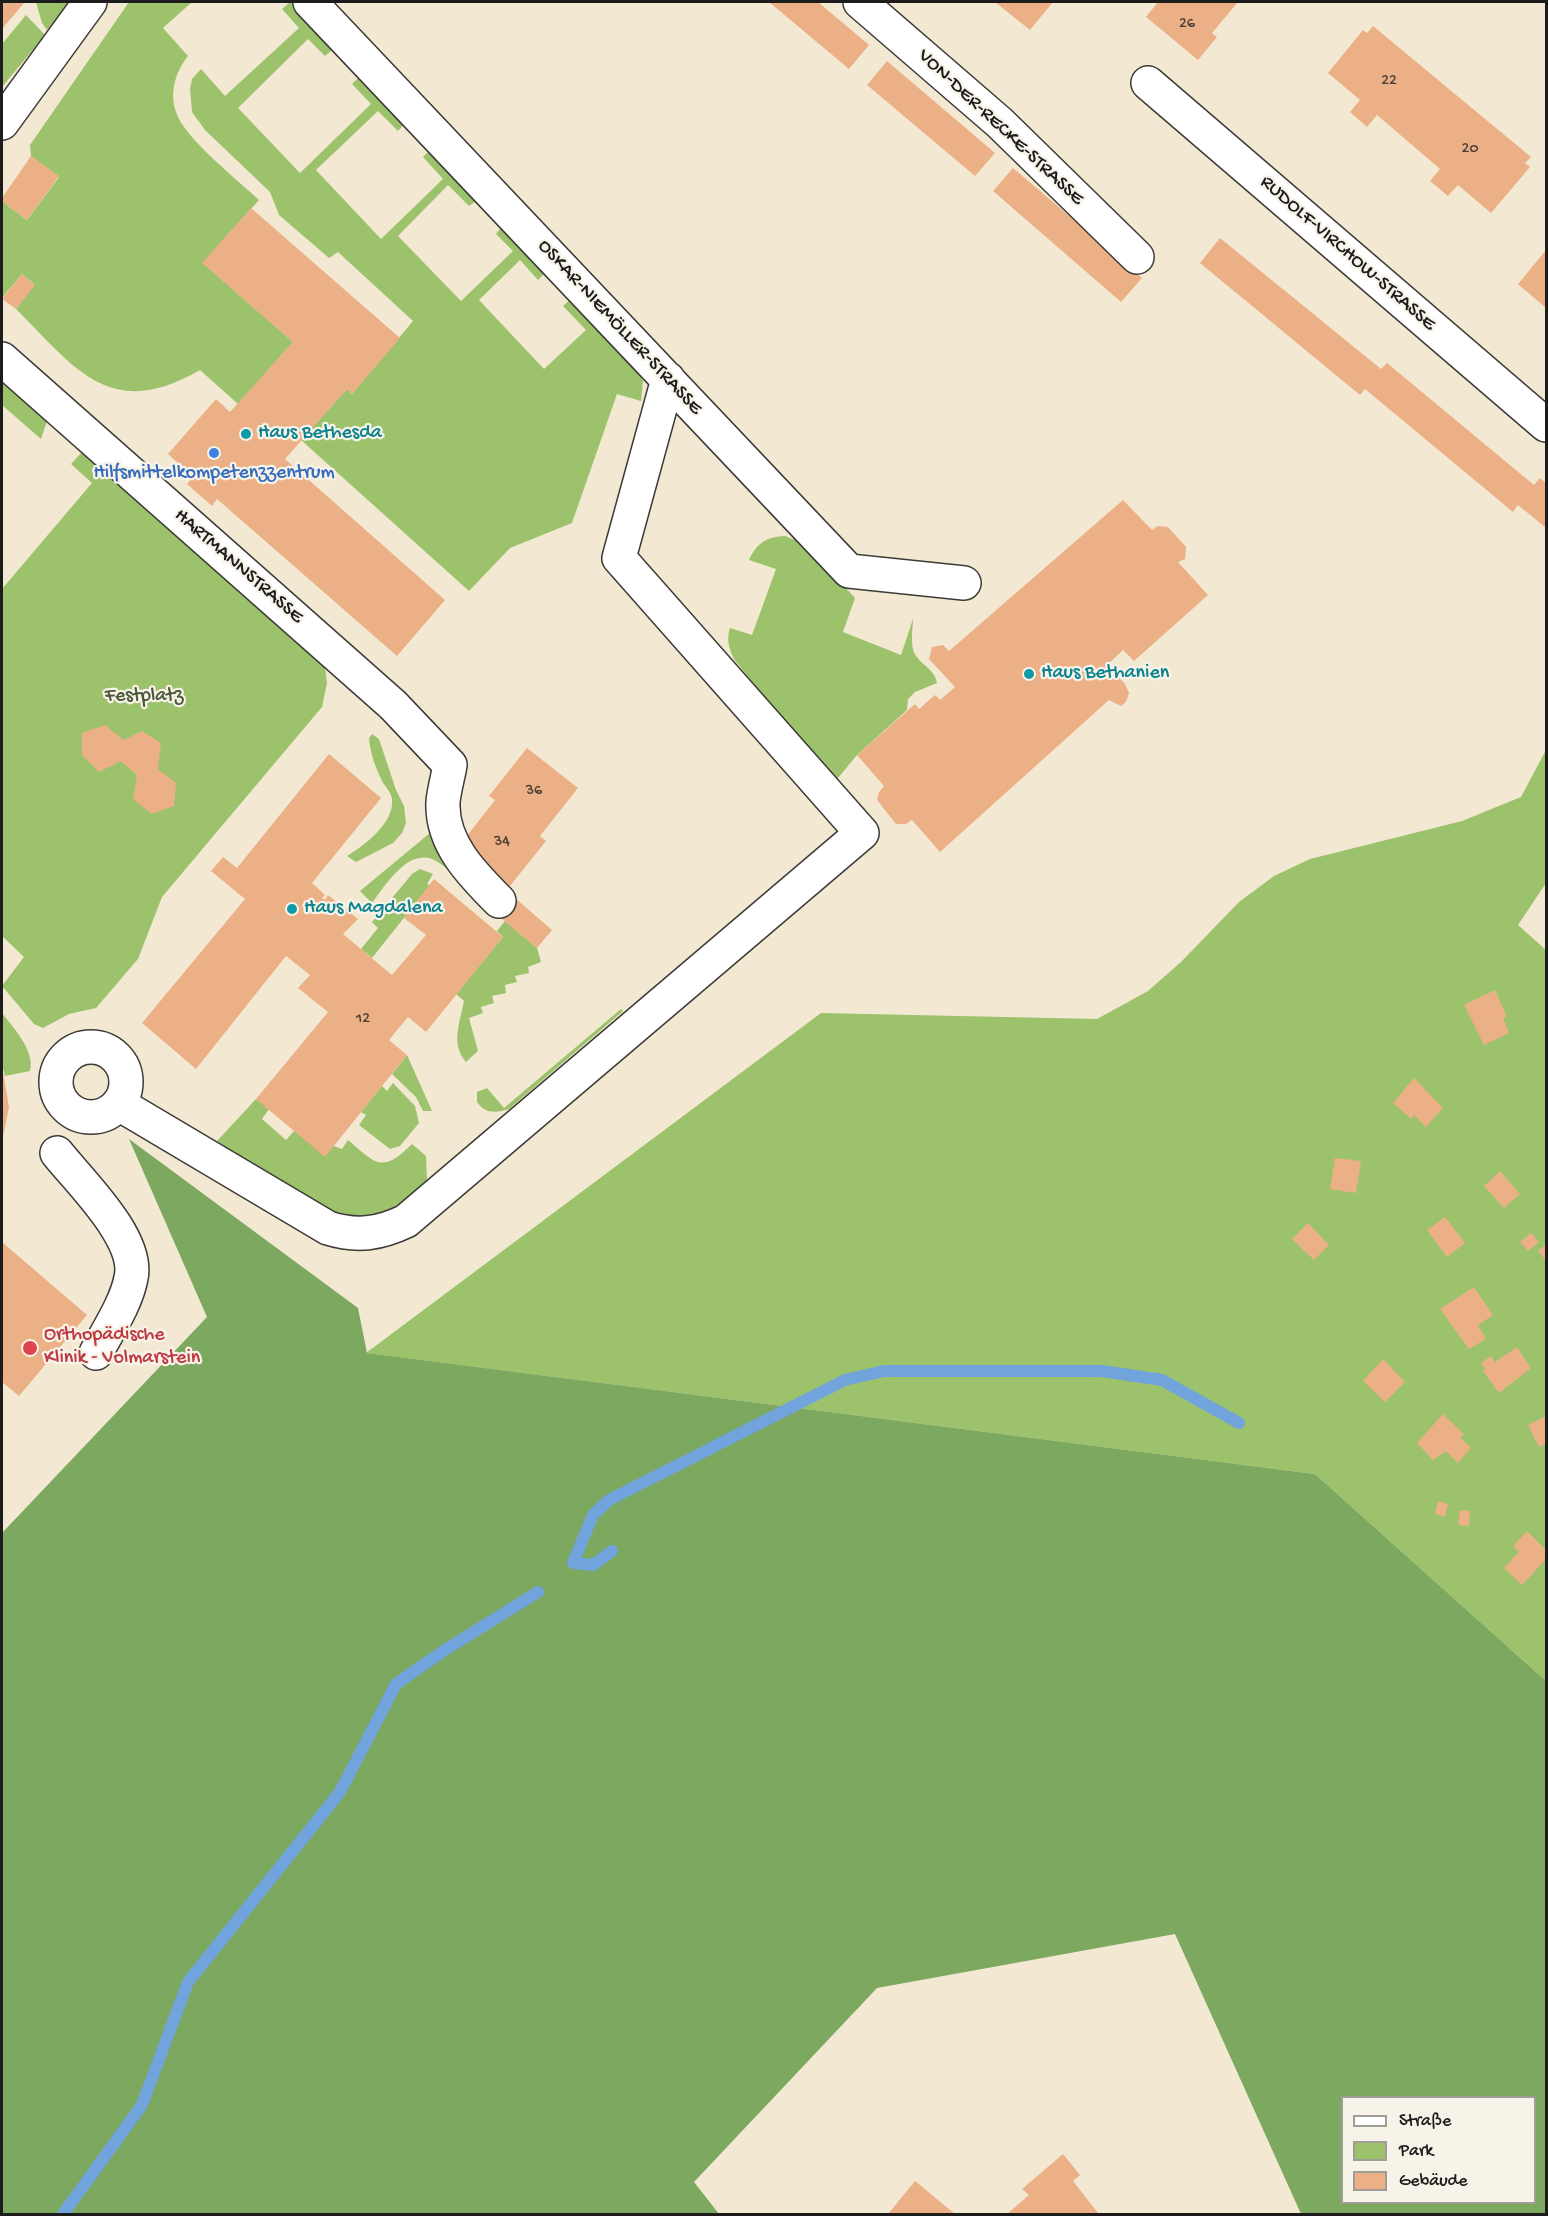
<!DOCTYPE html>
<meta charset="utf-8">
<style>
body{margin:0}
#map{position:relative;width:1548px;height:2216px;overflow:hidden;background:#f3e9d3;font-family:"Gochi Hand",sans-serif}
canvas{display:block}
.frame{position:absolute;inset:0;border:3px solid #1c1c1c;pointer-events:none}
.legend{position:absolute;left:1341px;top:2096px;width:195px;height:108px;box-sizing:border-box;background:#f7f3e8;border:2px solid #9f9d96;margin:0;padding:8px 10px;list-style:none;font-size:18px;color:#1c1c1c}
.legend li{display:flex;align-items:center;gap:12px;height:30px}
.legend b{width:30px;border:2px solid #9f9d96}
</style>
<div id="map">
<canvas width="1548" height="2216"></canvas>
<div class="frame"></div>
<ul class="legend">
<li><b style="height:8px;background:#fff"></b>Straße</li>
<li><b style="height:16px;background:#9cc26c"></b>Park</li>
<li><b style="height:16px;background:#ecb087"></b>Gebäude</li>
</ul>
</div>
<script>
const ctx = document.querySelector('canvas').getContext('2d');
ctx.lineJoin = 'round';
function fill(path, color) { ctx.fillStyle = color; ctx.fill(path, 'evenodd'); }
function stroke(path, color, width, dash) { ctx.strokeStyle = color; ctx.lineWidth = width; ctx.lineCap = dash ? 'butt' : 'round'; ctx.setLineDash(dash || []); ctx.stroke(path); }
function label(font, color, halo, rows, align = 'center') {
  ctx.font = font + ' "Gochi Hand",sans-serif'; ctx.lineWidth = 4.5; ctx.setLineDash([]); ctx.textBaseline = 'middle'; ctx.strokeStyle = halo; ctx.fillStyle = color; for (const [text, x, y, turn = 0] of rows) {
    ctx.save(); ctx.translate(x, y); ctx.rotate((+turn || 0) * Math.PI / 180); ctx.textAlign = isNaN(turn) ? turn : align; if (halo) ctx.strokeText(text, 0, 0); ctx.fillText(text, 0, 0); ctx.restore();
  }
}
fill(new Path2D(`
 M36,2H71L47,30L42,23Z
 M129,2H192L163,28L188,56C176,71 169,92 176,112C184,138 238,180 259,200L203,263L293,342L238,404L200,370C110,422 76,369 16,309L34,284L22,274L2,298V201L27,220L59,177L31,156L30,145Z
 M290,2L335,48L325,56L308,39L238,108L300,173L371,104L352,84L361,75L405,123L398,131L378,111L316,170L381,239L443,179L423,157L431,149L479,199L469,206L448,185L398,236L461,301L513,251L496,234L503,225L547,271L538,280L520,260L479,300L544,369L586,330L563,306L572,298L636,367L643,381L641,401L617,394L572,523L510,548L469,591L301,440L347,389L352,394L413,321L338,252L329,258L279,215L270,192L205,130L192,112L190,89L192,79L201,69L225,96L299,28L282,9Z
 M26,15L45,35L2,87V44Z
 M2,378L48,418L41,439L2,405Z
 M83,451L325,667L327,683L322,707L162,897L138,959L96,1008L69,1014L43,1028L34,1024L2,986L24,957L2,936V589L92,483L71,464Z
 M785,536L807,545L855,598L843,632L901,655L913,619C913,630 909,648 917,657C925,668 934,669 937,683L915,692L908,699L907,710L857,755L833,784L734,659C729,648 726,640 730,628L752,635L776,569L749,560C757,543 766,537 785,536Z
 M372,734L379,739L396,790L404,806L406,823L402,833L393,843L356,862L347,856C364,846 395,822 392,799C391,791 384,786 381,779C375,766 370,752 369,738Z
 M1546,750V883L1518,925L1546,950V1681L1315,1474L366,1353L821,1013L1097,1019L1148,991L1181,962L1239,902L1274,876L1310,859L1462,821L1521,797Z
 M430,833L452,872C446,868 439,862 432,859C405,849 382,891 368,908L370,901L360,891Z
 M420,869L433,874L427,884L430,885L372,958L361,949L378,928L372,922L412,874Z
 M505,921L537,948L541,962L528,967L529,973L515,976L517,982L505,985L506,993L492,996L494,1003L481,1007L483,1013L469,1018L478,1051L466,1062C450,1044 460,1023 464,1001L456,994L503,937L497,931Z
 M621,1009L623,1011L509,1109C496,1113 485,1114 477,1102V1092L487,1088L504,1108Z
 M2,1013C14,1029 35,1050 30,1071L5,1076L2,1064Z
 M407,1055L432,1111H423L416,1097L392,1074Z
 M393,1083L415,1106L419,1123L400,1146L390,1149L359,1125L366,1115L361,1112L382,1086L387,1091Z
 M256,1099L269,1109L262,1119L286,1140L294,1131L342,1149L348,1140C376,1164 382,1174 412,1144L426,1156L427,1180C413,1192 399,1207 382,1213C334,1232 257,1167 217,1141Z`), '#9cc26c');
fill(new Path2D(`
 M129,1139L358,1308L367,1353L1315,1474L1546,1681V2214H1301L1175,1934L877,1988L694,2182L719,2214H2V1533L207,1317ZM1342,2098H1534V2202H1342Z`), '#7da860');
stroke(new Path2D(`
 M612,1551L593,1565L573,1563L593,1515L609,1500L845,1380L884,1371H1102L1162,1380L1239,1423
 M63,2214L142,2105L188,1982L340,1792L396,1684L445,1650L538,1592`), '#71a3dc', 12);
fill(new Path2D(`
 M2,2H25L2,29Z
 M769,2H818L869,45L849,69Z
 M995,2H1053L1030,30Z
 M1158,2H1238L1212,33L1217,37L1198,60L1146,17Z
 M1373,26L1531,157L1525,163L1530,167L1491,213L1458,185L1448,196L1430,181L1440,169L1377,115L1367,127L1350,112L1360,100L1328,73L1363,30L1367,33Z
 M887,61L995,153L975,176L867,85Z
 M31,156L59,176L27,220L2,201V198Z
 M1013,168L1142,278L1121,302L993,191Z
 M251,208L400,338L352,394L347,389L285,459L445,600L397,656L217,499L212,506L187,484L193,477L168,454L216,399L230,412L293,342L202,263Z
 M1220,238L1381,369L1387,363L1534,485L1540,478L1546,483V528L1518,505L1513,512L1365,389L1360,395L1200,263Z
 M1546,250V308L1518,284Z
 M22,274L35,285L16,309L2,299Z
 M1123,500L1152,530L1158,526L1168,527L1186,547L1185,559L1178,562L1208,595L1134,661L1123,650L1107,665L1125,684L1129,693L1126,702L1121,706L1109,700L940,852L912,820L906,824H896L877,800L879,792L884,786L857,755L915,704L919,709L935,695L940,700L955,687L929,659L932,647L943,645L949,651Z
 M105,725L124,740L142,731L161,743L158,769L176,783L174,806L152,814L133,799L137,775L121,761L99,772L82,755V733Z
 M527,748L578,788L540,836L546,841L510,886L459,846L495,800L489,796Z
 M329,754L381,798L312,883L325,895L322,898L325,900L328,895L358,919L343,934L392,975L426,935L404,918L434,879L503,937L426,1032L408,1017L389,1040L407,1055L325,1157L256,1099L328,1012L298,988L310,975L286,956L196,1069L142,1023L245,899L211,871L223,857L237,868Z
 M507,891L552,930L537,948L491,910Z
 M1495,990L1507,1017L1503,1018L1509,1033L1484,1045L1464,1005Z
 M2,1066L9,1107L2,1142Z
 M1414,1078L1443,1108L1426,1127L1414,1115L1411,1119L1393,1103Z
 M1335,1158L1361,1161L1356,1193L1330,1189Z
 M1500,1171L1520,1194L1504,1208L1484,1186Z
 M1445,1217L1465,1243L1447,1257L1427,1230Z
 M1308,1223L1329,1245L1314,1260L1292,1239Z
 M1531,1233L1539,1242L1528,1251L1520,1242Z
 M2,1242L87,1315L19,1396L2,1382Z
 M1546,1244V1261L1538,1251Z
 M1474,1287L1493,1315L1478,1325L1486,1339L1469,1349L1440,1309Z
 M1517,1347L1531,1368L1499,1393L1483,1371L1485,1369L1481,1363L1491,1356L1495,1362Z
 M1383,1359L1405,1382L1385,1402L1363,1381Z
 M1443,1414L1464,1434L1460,1437L1471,1448L1458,1463L1446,1451L1433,1460L1417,1443Z
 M1546,1416V1444L1539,1447L1528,1425Z
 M1438,1501L1448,1504L1445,1517L1435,1514Z
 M1460,1510L1470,1511L1469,1526L1458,1525Z
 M1527,1531L1546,1550V1559L1522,1585L1504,1568L1519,1552L1513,1546Z
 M1063,2154L1080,2175L1073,2181L1098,2213L1007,2214L1029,2195L1022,2189Z
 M915,2181L955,2214H888Z`), '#ecb087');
const minor = new Path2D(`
 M310,2L849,571L964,583
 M860,2L1000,123L1137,257
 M1148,83L1546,425
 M2,123L90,2
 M2,359L393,705L450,765C448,777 444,790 443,802C441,843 472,874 499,901
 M56 1082a35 35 0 1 1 70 0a35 35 0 1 1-70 0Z
 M119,1104L328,1228C357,1237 379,1234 406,1221L862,833L619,558L668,379
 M57,1153C80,1182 140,1239 131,1278C126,1304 108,1330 96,1353`);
stroke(minor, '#3c3b37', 36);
stroke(minor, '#fff', 33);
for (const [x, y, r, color] of [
 [246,434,6,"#0f9aa8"],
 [214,453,6,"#3f7fe0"],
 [1029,674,6,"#0f9aa8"],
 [292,909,6,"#0f9aa8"],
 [30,1348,8,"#e0444e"]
]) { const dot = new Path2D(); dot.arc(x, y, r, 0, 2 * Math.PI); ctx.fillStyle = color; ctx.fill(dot); stroke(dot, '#f7f3e8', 2); }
label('16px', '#504137', null, [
 ["26",1187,25],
 ["22",1389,82],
 ["20",1470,150],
 ["36",534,792],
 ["34",502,843],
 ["12",363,1020]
]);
label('20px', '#1c1c1c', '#f7f3e8', [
 ["VON-DER-RECKE-STRASSE",1000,128,43],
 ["RUDOLF-VIRCHOW-STRASSE",1347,254,41],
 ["OSKAR-NIEMÖLLER-STRASSE",619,328,47],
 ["HARTMANNSTRASSE",238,567,41]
]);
label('20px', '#0d838f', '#f7f3e8', [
 ["Haus Bethesda",258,434],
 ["Haus Bethanien",1041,674],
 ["Haus Magdalena",304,909]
], 'left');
label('20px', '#366cbe', '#f7f3e8', [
 ["Hilfsmittelkompetenzzentrum",214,474]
]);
label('20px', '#495638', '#f7f3e8', [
 ["Festplatz",144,697]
]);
label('20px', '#be3a42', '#f7f3e8', [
 ["Orthopädische",44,1336],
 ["Klinik - Volmarstein",44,1359]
], 'left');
</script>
